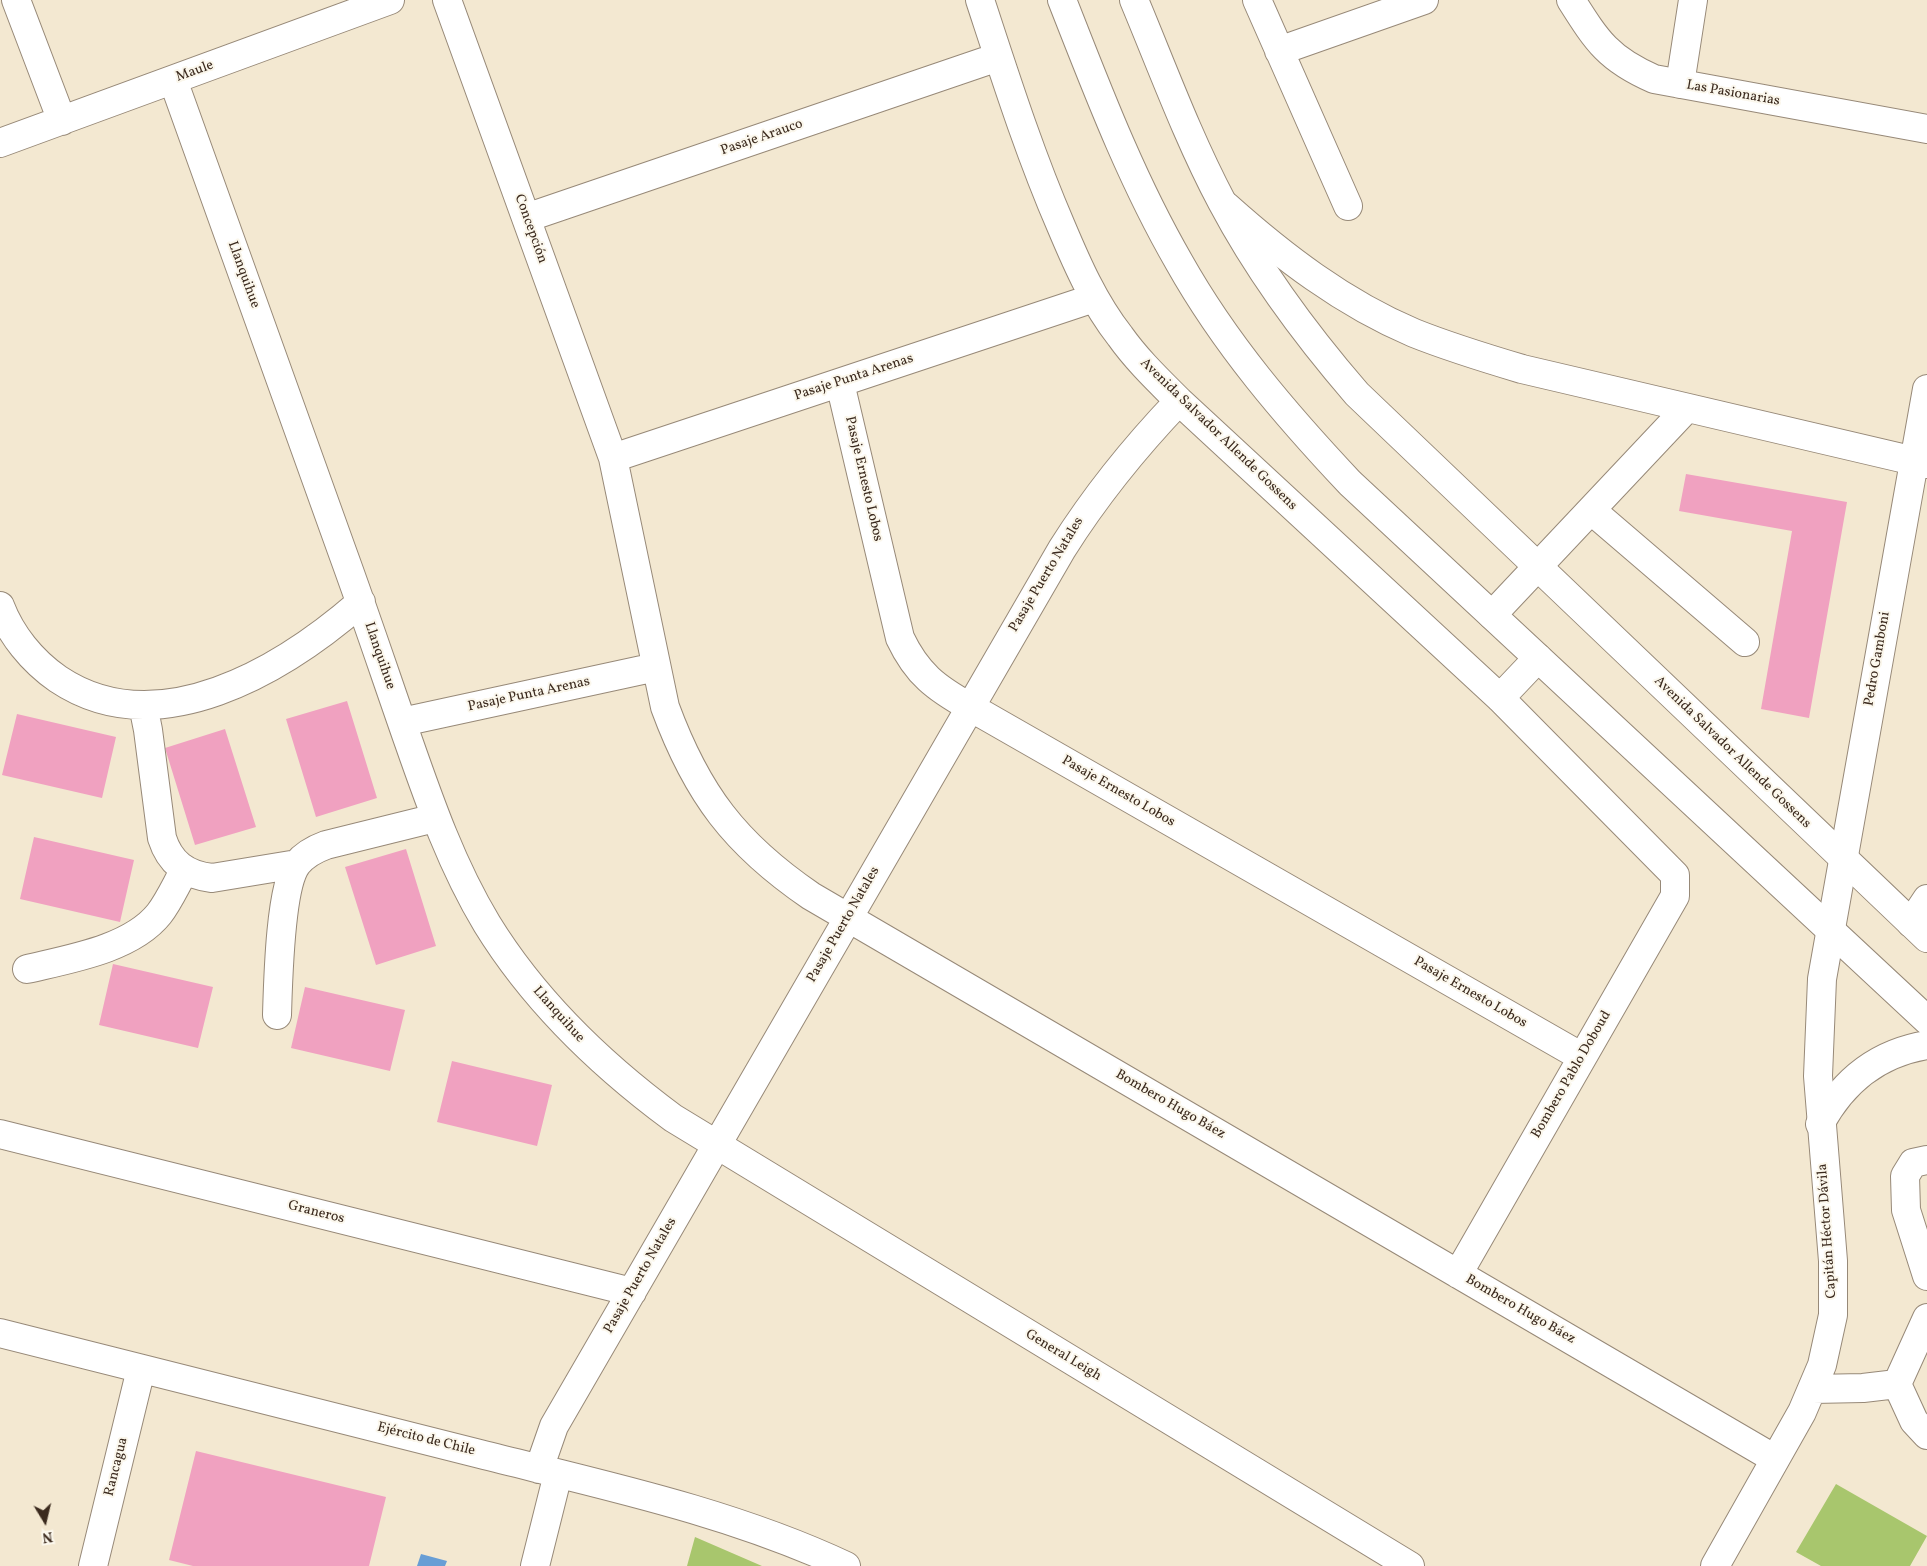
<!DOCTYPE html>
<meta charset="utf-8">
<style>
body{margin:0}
#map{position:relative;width:1927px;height:1566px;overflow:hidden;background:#f3e8d1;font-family:Vollkorn,serif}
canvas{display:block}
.north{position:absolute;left:20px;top:1496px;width:50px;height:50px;-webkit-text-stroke:4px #fbf7ec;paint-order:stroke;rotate:171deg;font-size:14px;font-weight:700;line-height:20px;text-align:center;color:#3b2a1e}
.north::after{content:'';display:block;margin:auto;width:18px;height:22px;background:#3b2a1e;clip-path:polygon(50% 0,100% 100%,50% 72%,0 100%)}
</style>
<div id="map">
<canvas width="1927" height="1566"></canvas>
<div class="north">N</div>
</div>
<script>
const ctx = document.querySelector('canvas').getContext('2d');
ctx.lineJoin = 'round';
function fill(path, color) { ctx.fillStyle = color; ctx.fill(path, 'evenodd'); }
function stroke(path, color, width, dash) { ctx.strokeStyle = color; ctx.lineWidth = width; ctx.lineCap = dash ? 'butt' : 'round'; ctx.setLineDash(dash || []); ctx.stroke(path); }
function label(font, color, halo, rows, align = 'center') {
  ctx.font = font + ' Vollkorn,serif'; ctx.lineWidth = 4; ctx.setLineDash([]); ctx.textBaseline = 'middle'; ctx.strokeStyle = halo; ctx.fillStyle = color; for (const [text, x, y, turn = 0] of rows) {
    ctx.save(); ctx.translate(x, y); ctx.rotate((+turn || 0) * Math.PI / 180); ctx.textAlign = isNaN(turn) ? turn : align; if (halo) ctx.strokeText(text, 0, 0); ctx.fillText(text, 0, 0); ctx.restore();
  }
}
fill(new Path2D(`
 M1836,1484L1927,1536L1910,1566H1821L1796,1552Z
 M695,1537L762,1566H687Z`), '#a8c66d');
fill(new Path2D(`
 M421,1554L447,1561L445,1566H417Z`), '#689ed5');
fill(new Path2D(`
 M1686,474L1847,502L1809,718L1761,709L1792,531L1679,511Z
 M347,701L377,798L316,817L286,719Z
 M17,714L116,737L102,798L2,775Z
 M225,729L256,827L195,845L165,748Z
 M34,837L134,860L120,922L20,899Z
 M406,849L436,946L376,965L345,867Z
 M113,964L213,987L198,1048L99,1025Z
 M305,987L405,1010L390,1071L291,1048Z
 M452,1061L552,1085L537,1146L437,1122Z
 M196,1451L386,1497L369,1566H193L169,1560Z`), '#f0a1c0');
const minor = new Path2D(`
 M16,0L62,121
 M447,0L613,458L665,707C697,794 735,844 811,896L1775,1459
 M980,0C1005,76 1029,152 1061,226C1077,264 1094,303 1120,336C1137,360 1158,380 1179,401L1500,698L1675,875V896L1458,1274
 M1257,0L1348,206
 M1571,0C1597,41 1608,59 1654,79L1927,129
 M1279,51L1424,0
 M173,80C229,237 286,394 342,551C365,614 386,677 408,740C430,803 452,866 487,924C535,1002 600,1064 673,1118L1410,1566
 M1680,84L1693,0
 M0,143L390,0
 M1226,206C1282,256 1343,303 1414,333C1449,347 1485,358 1522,369L1927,464
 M526,218L998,57
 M840,383L900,638C917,674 936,688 970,707L1582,1057
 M613,458L1094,298
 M1591,510L1745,642
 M0,606C11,635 32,661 58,679C158,746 283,670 361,602
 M1492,615L1687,408
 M1500,698L1538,658
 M143,705L148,730L162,838C170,863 186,875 212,878L297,864
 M402,722L656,667
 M1911,923L1927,899
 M27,969C69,959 131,949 159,914C169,901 176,885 184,871
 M277,1015C278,983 280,887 297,864C305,854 315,849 326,845L435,818
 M0,1134L632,1292
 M1927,1160L1913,1163L1905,1176L1906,1210L1927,1276
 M0,1333C160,1373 320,1414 480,1454C603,1485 731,1512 846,1566
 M1897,1384L1914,1421L1927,1435
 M1813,1389L1863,1388L1897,1384L1927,1318
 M539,1469L554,1426L1062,549C1096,495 1135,447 1179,401
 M93,1566L141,1369
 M535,1566L558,1474
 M1715,1566L1802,1412L1822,1365L1833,1315V1261L1818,1076L1822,979L1927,389`);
const major = new Path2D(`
 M1062,0C1097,89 1131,179 1179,262C1225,344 1286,415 1350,483L1927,1020
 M1134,0C1162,67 1188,138 1222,202C1259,272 1306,335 1357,394L1927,938
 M1820,1124C1843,1081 1878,1053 1927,1045`);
stroke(minor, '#978978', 30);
stroke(major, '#978978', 30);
stroke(minor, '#fff', 28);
stroke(major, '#fff', 28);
label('14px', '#3b2a1e', '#fbf7ec', [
 ["Maule",195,72,-20],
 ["Las Pasionarias",1733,94,10],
 ["Pasaje Arauco",762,138,-19],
 ["Concepción",530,229,70],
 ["Llanquihue",243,275,70],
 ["Pasaje Punta Arenas",854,378,-18],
 ["Avenida Salvador Allende Gossens",1218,435,44],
 ["Pasaje Ernesto Lobos",863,479,77],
 ["Pasaje Puerto Natales",1047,575,-59],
 ["Llanquihue",379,656,71],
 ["Pedro Gamboni",1878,659,-80],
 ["Pasaje Punta Arenas",529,695,-12],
 ["Avenida Salvador Allende Gossens",1732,753,44],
 ["Pasaje Ernesto Lobos",1118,792,30],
 ["Pasaje Puerto Natales",844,925,-60],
 ["Pasaje Ernesto Lobos",1470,993,30],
 ["Llanquihue",558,1015,48],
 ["Bombero Pablo Doboud",1572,1075,-60],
 ["Bombero Hugo Báez",1170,1105,30],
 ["Graneros",316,1213,14],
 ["Capitán Héctor Dávila",1828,1231,-94],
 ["Pasaje Puerto Natales",641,1276,-60],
 ["Bombero Hugo Báez",1520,1310,30],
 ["General Leigh",1063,1356,31],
 ["Ejército de Chile",426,1440,14],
 ["Rancagua",117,1467,-76]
]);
</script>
